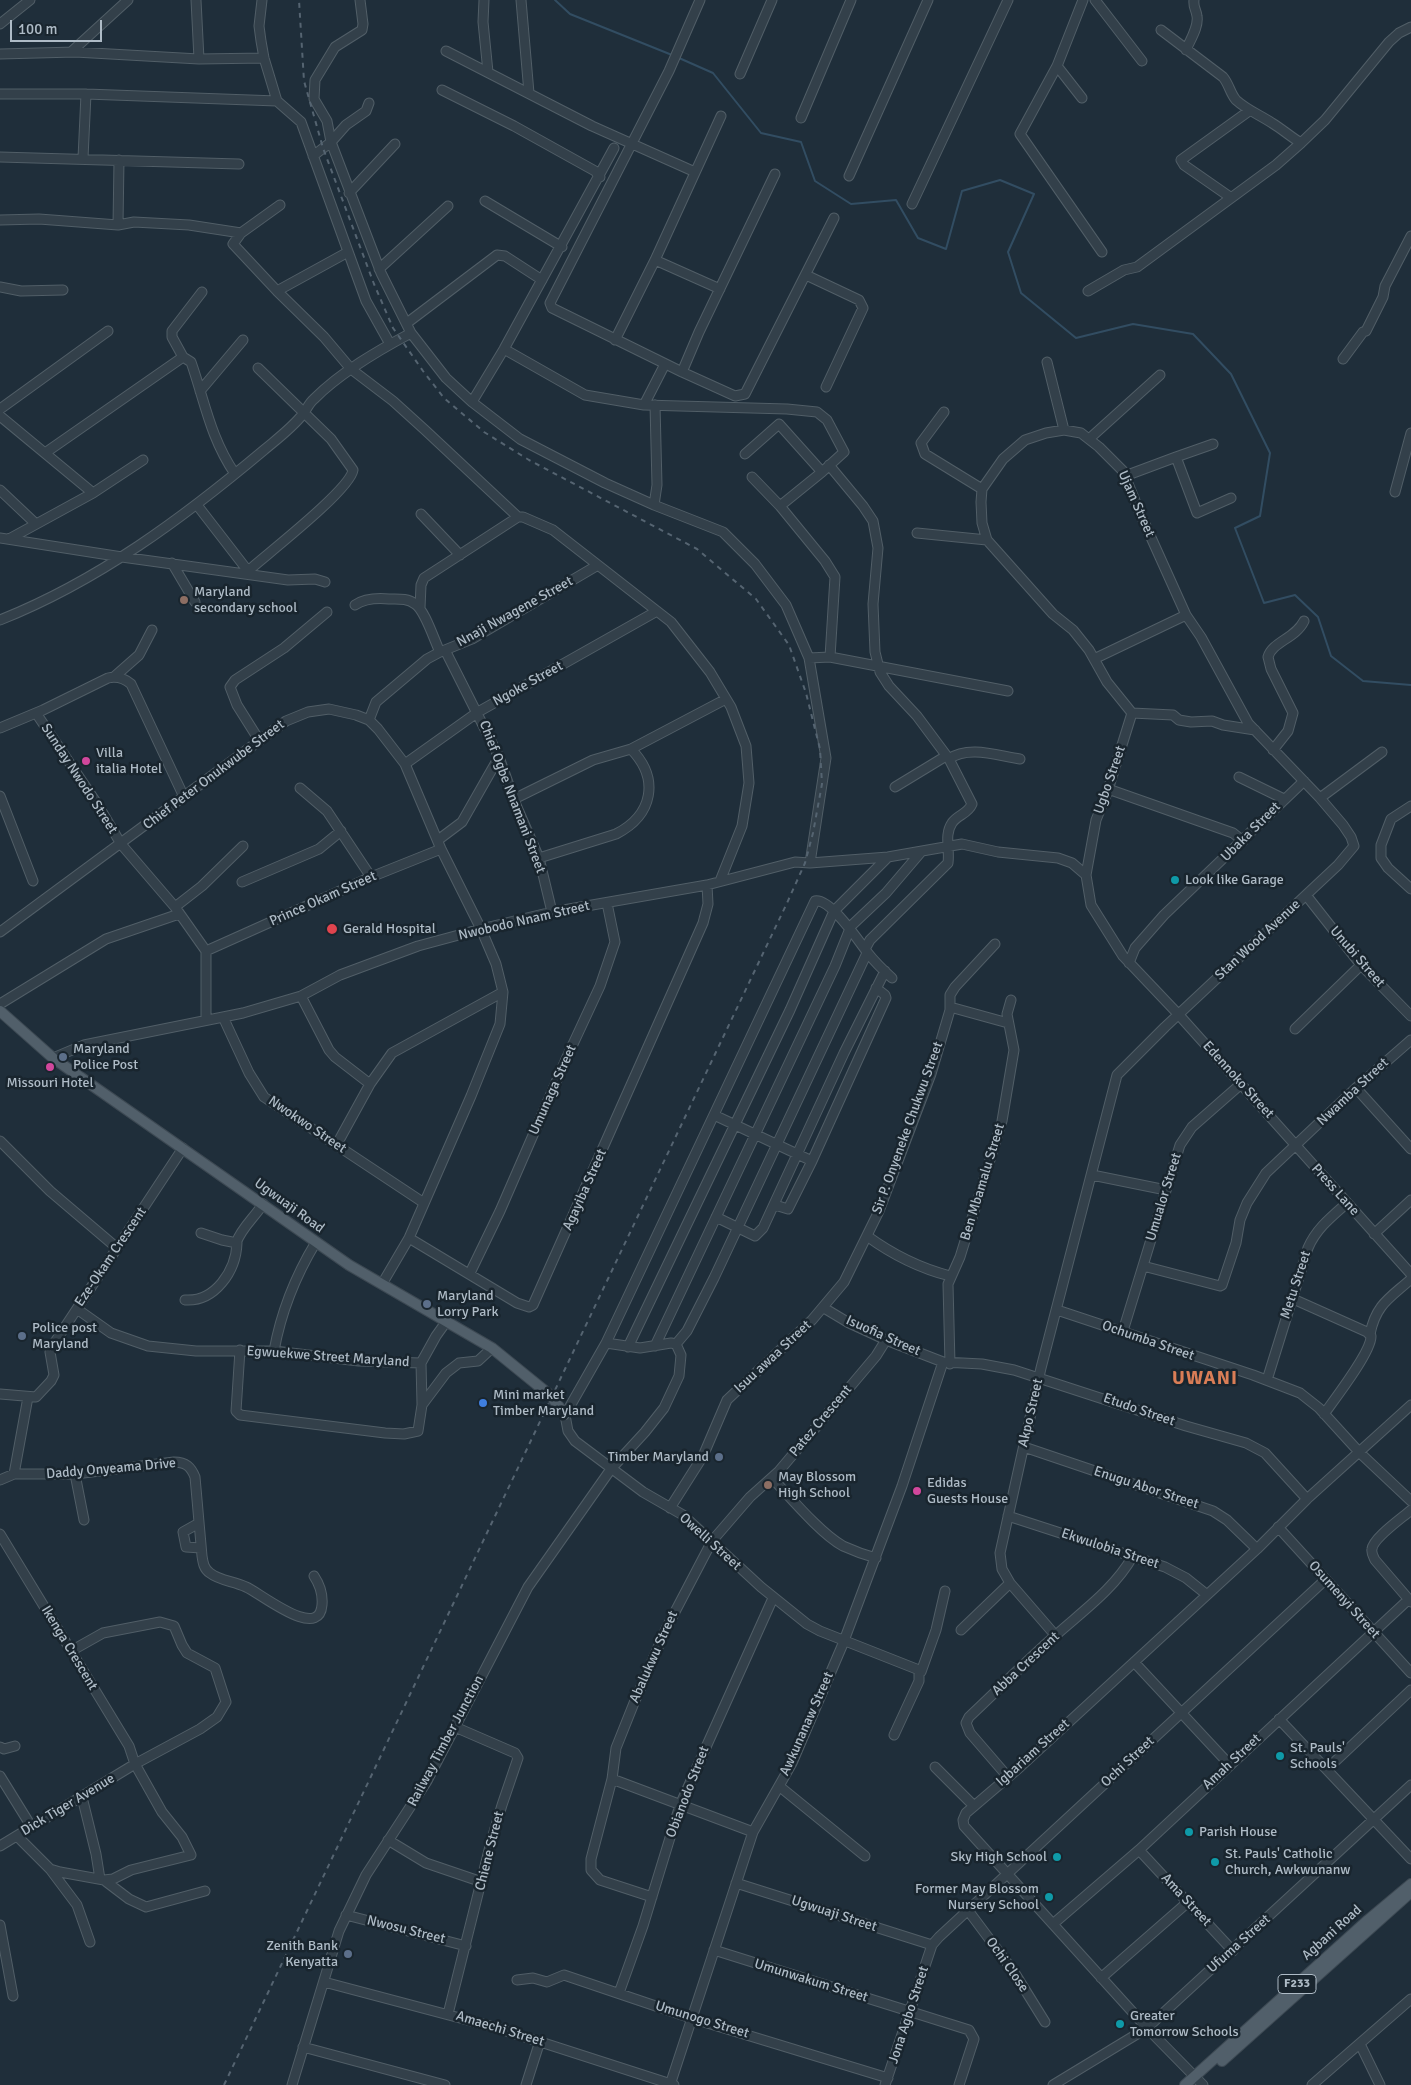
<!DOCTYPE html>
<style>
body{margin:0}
#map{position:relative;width:1411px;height:2085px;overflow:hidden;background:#1f2e3a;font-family:Signika,sans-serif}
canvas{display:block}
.scale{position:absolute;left:10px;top:20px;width:92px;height:22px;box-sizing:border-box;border:2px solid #aebbc6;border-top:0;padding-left:6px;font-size:15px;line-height:18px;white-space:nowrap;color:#aebbc6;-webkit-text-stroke:4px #19252e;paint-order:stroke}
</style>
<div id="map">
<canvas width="1411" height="2085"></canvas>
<div class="scale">100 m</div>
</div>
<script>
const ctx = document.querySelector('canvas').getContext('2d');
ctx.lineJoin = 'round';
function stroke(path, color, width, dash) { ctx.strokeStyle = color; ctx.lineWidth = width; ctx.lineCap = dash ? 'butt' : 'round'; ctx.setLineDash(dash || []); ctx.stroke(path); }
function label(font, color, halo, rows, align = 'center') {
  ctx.font = font + ' Signika,sans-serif'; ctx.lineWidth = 5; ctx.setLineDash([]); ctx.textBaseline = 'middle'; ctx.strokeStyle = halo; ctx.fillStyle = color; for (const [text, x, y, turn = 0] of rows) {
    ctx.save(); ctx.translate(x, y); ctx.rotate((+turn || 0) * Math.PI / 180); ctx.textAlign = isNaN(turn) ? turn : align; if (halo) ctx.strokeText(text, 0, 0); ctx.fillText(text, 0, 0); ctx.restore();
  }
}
stroke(new Path2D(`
 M555,0L570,14L672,55
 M679,58L713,73L761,133L801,142L815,181L851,204L896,200L918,238L946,249L962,191L1000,180L1034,194L1008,252L1021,293L1076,338L1133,324L1193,334L1231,374L1270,453L1260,516L1235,528L1264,603L1295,595L1318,617L1331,656L1363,681L1411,685`), '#324d62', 2);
const minor = new Path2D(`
 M196,0L199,59
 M262,0L259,26L261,41L264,58L277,101L301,122L366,301L390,344
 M360,0L363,24L362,30L335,47L315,80L314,99L327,121L331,142L381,273L411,333L446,378L472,402L520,439L605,483L654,505L723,532L755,564L786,605L809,658L826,758L810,863
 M484,0L483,22L488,72
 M521,0L529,93
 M700,0L669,71L550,303L552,308L682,372L735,396L745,394L834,218
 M1095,0L1142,61
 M0,24L30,0
 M1161,30L1223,77C1229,84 1230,93 1236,100C1247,110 1260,115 1272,123C1282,129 1291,137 1301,143
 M1186,50C1190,40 1199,27 1197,16C1196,9 1193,7 1194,0
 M446,51L592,126L695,172
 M71,52L128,0
 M0,54L75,52L199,59L264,58
 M1057,66L1083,0
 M740,74L772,0
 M442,90L514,126L595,171L600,177
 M0,94H86L277,101
 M1082,98L1057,66L1020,134L1102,252
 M801,118L851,0
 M313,156L331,142L346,125L366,111L369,103
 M0,157L239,164
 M83,158L86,94
 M849,176L928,0
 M349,193L395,144
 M1230,197L1184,165L1181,160L1249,111
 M485,201L562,247
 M912,204L1008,0
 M280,205L241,233L233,244L277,291L324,337L351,369L393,401L425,430L518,517
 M0,220L39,219L118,225L134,222L189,225L241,233
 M118,225L119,160
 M655,260L720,289
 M379,269L448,206
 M806,275L859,300L863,308L826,387
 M0,287L21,291L63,290
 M277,291L348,252
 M1088,291L1124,270L1137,267L1276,165L1301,143L1325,120L1389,42L1399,33L1411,27
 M407,323L497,255L505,256L542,280
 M615,340L655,260L721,116
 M504,349L585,395L644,405L787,409L817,412L827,420L844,452L822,472L780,506L752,477
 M183,357L172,337V331L202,292
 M1343,359L1363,332L1366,331L1383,297L1385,286L1411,236
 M1047,362L1064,430
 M682,372L699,332L775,174
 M200,391L243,340
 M472,402L504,349L614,148
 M644,405L665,364
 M0,409L108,331
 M944,412L921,443L925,454L982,489
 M0,416L93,493
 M1089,439L1160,375
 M45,453L183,357L191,362C205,402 210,437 235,474
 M745,454L779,424L822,472
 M1176,457L1213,444
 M829,465L863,506L873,521L878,548L873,604L875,652L880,672L889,686L917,716L949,759L972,804C968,814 957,815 952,823C944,835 950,849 948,863L870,940L865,949
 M1125,476L1176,457L1197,513L1231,498
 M0,490L36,524
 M1395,492L1411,433
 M197,505L248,571L247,574
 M654,505L657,485L655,405
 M780,506L825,561L835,577L830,657
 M421,514L460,555
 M917,533L987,540
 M0,538L122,557L288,580L315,579L325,582
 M9,539L93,493L143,460
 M172,563L195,602
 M248,571C267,554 350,490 353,470L331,439L258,368
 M355,605C364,599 378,598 389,599C398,599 408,598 415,604C425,610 434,640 440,652
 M420,608L421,585L424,578L518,517H523L553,530L671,622L710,672L731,707L746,746L749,783L742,826L720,881
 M0,620C98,581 183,518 264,450C277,439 292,428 303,414C307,409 309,403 314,399C341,372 377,351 411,333
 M445,650L499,757L516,805L539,858L552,912
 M809,658L830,657L1008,691
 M1094,659L1186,615
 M114,677L139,655L152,630
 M36,713L98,805L121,844L175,907L206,951V1019
 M369,720L376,702L427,659L440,652L472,639L598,565
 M0,728L43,710L108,678C117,676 124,678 131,684L184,797
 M1255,730L1223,725L1212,721L1191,722L1179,720L1173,715L1132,713L1107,793L1096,820L1086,875L1091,905L1123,956L1179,1015L1411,1274
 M259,740L237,705L230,687L235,680L284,648L327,612
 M1273,750L1288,731L1293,713L1271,669L1268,657C1272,642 1296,638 1304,621
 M949,759C969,745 998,756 1020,759
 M405,764L478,712L657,611
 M1239,777L1284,799
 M895,787L946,756
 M300,788L327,811L371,877
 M1108,789L1233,833L1243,841
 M0,796L33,881
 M1320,798L1382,752
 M514,799L593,760L631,749L726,699
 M1411,806L1391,819L1381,845V858L1388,868L1411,889
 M438,840L462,822L499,757
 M539,858L616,834C653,815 660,779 631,749
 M242,882L319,849L341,831
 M1306,895L1361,965L1411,1016
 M175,907L202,886L243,846
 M0,932L286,721L308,712L329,709L356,715L369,720L378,729L405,764L441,849L481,929L496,964L503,992L500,1024L471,1096L409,1238L382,1284
 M206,951L371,877L441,849
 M1129,963L1135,948L1164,915L1304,781
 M301,996L329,1050L335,1057L370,1084
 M0,1004L106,939L179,914
 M950,1007L1008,1023
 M223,1017L249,1073L264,1097L424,1203
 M1295,1029L1361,965
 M53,1058L84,1045L243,1013L301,996L340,975L418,946L481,929L552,912L707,885L795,862L810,863L888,857L962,844L998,852L1058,858L1072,863L1086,875
 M1356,1088L1411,1149
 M714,1115L812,1161
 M0,1141L50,1191L117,1248
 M337,1144L370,1084L392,1053L503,992
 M1092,1175L1166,1190
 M775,1205L788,1209L812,1161L886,998L885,995L876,988
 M716,1217L755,1236L763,1228L844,1053L885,971
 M1374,1234L1411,1200
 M867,1236C893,1255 919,1268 950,1276
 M409,1238L517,1303L529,1307L533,1305L703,923L708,904L707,885
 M236,1243C242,1227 254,1218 263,1204
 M1143,1266L1220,1286L1222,1285L1236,1243L1240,1220L1247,1203L1266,1173L1356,1088L1411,1040
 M470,1273L500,1211L567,1057L600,986L615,942L607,903
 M1291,1298L1367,1332L1371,1336C1372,1351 1334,1400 1324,1414
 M185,1300C215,1302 236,1271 237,1243L222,1240L201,1233
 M824,1308L849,1323L886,1340L943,1362L982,1364L1014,1370L1186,1426L1246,1443L1265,1453L1307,1499
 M77,1309L111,1333L148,1346L196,1351H274L359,1361L421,1363L436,1336L446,1322
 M1057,1310L1253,1375L1300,1393L1319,1408L1360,1453L1411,1501
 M1123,1331L1180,1145L1192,1127L1241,1084
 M1370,1334C1376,1304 1390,1298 1411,1279
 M606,1343L815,901C830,898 858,940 867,952C874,961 883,970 892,978
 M676,1344L671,1343L640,1348L606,1343L565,1415L568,1431L575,1441L643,1492L683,1515L761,1587L807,1624L820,1631L919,1670V1681L894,1735
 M676,1344L687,1331L714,1278L867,953
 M655,1346L835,966L851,926L886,893L921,852
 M628,1347L790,1010L834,911L888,857
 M240,1350L236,1411L240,1415L385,1433L404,1434L418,1431L422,1405L446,1373L459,1363L478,1361L492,1348
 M274,1351C281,1312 296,1275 316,1242
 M421,1363L422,1404
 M950,1364L948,1284L960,1257L1002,1121L1014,1050L1007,1014L1011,1000
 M1267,1380L1308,1248C1316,1229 1331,1217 1347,1203
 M0,1394L36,1397L51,1381L54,1375L50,1352L55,1342L183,1148
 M1024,1447L1213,1511L1227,1520L1257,1549
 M14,1474L28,1397
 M75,1474L84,1520
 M772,1478C790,1497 821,1534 843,1546C854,1551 865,1555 876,1558
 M0,1480L14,1474H75L174,1462C186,1462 191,1467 195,1477L202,1556C203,1563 204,1569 210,1573C220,1581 234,1581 246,1587C259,1592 319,1642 322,1605C323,1594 320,1585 314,1576
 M670,1508L703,1456L727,1400L812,1320L844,1282L879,1211L931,1074L950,1010V995L955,987L995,944
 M1411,1510C1402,1518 1373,1538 1372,1549C1371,1553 1373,1556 1375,1560L1411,1602
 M1008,1516L1165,1567L1186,1578L1206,1594
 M199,1523L183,1532L186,1547L201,1548
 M1278,1527L1411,1673
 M0,1534L129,1746L135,1764L162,1812L182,1837L191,1855L131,1870L113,1879L104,1880L60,1872L50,1869L17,1836
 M961,1630L1010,1583
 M1055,1635L1010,1583L1002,1569L1000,1553L1041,1368L1117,1075L1165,1027L1338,865L1354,846L1351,837L1343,825L1320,798L1248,723L1201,637L1186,615L1140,513L1123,471L1099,447L1081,433L1064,430L1046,433L1025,440L1003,459L982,489L981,502L982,523L987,540L1053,614L1073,630L1089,650L1107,682L1132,713
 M1134,1662L1229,1764
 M921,1672L936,1630L945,1591
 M1279,1719L1411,1859
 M0,1747L4,1749L15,1746
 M935,1767L974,1806
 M1327,1769L1411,1690
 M0,1776L31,1826
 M1008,1777L970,1733L966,1723L969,1717C998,1690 1026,1661 1056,1635C1084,1610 1114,1589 1133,1556
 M612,1779L591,1859V1870L600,1880L652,1897
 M779,1786L865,1856
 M82,1797L96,1854L100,1879
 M753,1832L612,1779L616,1748L634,1703L666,1629L712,1541L750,1497L779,1471L876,1356L886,1340
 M388,1840L426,1863L482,1882
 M0,1846L135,1764L200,1729L217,1717L226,1702L215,1668L187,1653L182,1645L174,1626L160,1622L103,1633L71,1651
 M1139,1850L1233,1951
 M50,1869L77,1905L90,1942
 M104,1880L129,1899L146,1907L205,1891
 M736,1883L932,1945
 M967,1909L1014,1972L1045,2022
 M346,1915L466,1946
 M1053,1924L1139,1850L1408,1600
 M0,1925L13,1996
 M714,1950L969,2030L974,2039L959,2085
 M1101,1978L1188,1902
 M517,1980L533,1978L547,1982L564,1975L691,2018L888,2078
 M324,1982L494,2027L674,2085
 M619,1993L643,1926L680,1805L773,1598
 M448,2014L491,1842L502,1805L518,1758L515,1753L455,1727
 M1360,2044L1380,2085
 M303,2047L445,2085
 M292,2085L339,1931L366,1875L427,1781L528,1587L611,1469L645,1432L664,1408L679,1376L681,1355L676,1344
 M526,2085L540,2041
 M670,2085L753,1832L792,1763L842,1646L902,1486L943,1362
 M885,2085L932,1945L939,1937L1325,1580
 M1053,2085L1147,2028L1411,1785
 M1203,2085L1147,2028L964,1826L963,1820L966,1813L1020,1767L1257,1549L1307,1499L1411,1405
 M1312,2085L1411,1999`);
const major = new Path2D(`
 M0,1011L53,1058L349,1265L492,1348L551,1396L565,1415
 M1222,2061L1411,1892
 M1185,2085L1368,1920L1411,1884`);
stroke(minor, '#515e67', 11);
stroke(major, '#3d4953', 12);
stroke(minor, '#33404a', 9);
stroke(major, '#515f6a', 10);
stroke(new Path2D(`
 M224,2085L787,903L805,863L813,833L822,784L820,749L806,693L789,645L756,599L697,549L529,460L484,432L444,398L423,371L393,328L374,284L323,148L304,81L299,0`), '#556471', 2, [5, 5]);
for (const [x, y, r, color] of [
 [184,600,5,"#8d6e63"],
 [86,761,5,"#d1479c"],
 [1175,880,5,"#0f9aa8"],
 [332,929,6,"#e0444e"],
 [63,1057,5,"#5c6f8a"],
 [50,1067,5,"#d1479c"],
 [427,1304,5,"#5c6f8a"],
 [22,1336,5,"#5c6f8a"],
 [483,1403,5,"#3f7fe0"],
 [719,1457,5,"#5c6f8a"],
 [768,1485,5,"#8d6e63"],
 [917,1491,5,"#d1479c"],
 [1280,1756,5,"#0f9aa8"],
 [1189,1832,5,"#0f9aa8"],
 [1057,1857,5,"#0f9aa8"],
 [1215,1862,5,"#0f9aa8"],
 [1049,1897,5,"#0f9aa8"],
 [348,1954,5,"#5c6f8a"],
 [1120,2024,5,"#0f9aa8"]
]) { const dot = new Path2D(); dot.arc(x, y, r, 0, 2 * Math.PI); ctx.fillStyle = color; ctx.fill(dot); stroke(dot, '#19252e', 2); }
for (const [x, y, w] of [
 [1297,1984,38]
]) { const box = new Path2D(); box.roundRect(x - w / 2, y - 9.5, w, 19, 4); ctx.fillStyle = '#19252e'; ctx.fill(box); stroke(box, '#aebbc6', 1); }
label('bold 12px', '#aebbc6', null, [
 ["F233",1297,1984]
]);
label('14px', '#aebbc6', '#19252e', [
 ["Ujam Street",1136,504,66],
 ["Nnaji Nwagene Street",515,612,-29],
 ["Ngoke Street",528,684,-29],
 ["Chief Peter Onukwube Street",214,775,-37],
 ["Sunday Nwodo Street",79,779,57],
 ["Ugbo Street",1110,780,-71],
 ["Chief Ogbe Nnamani Street",512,797,69],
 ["Ubaka Street",1251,832,-45],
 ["Prince Okam Street",323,899,-24],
 ["Nwobodo Nnam Street",524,921,-13],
 ["Stan Wood Avenue",1258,940,-43],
 ["Unubi Street",1357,957,49],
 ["Edennoko Street",1238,1080,48],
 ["Umunaga Street",553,1090,-66],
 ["Nwamba Street",1353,1092,-43],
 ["Nwokwo Street",307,1125,34],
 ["Sir P. Onyeneke Chukwu Street",908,1128,-70],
 ["Ben Mbamalu Street",983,1182,-73],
 ["Agayiba Street",585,1190,-66],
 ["Press Lane",1335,1190,48],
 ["Umualor Street",1164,1197,-73],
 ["Ugwuaji Road",289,1206,36],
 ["Eze-Okam Crescent",111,1257,-56],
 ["Metu Street",1296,1285,-72],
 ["Isuofia Street",883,1336,24],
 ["Ochumba Street",1148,1341,19],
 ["Egwuekwe Street Maryland",328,1357,4],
 ["Isuu awaa Street",773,1357,-43],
 ["Etudo Street",1139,1410,19],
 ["Akpo Street",1031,1413,-77],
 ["Patez Crescent",821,1421,-50],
 ["Daddy Onyeama Drive",111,1469,-5],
 ["Enugu Abor Street",1146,1488,18],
 ["Owelli Street",710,1542,42],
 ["Ekwulobia Street",1110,1549,18],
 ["Osumenyi Street",1344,1600,48],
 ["Ikenga Crescent",69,1648,59],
 ["Abalukwu Street",654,1657,-66],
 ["Abba Crescent",1026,1664,-43],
 ["Awkunanaw Street",807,1724,-66],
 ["Railway Timber Junction",446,1741,-62],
 ["Igbariam Street",1033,1753,-42],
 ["Ochi Street",1128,1762,-43],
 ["Amah Street",1232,1762,-43],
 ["Obianodo Street",688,1792,-69],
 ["Dick Tiger Avenue",68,1805,-31],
 ["Chiene Street",490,1851,-76],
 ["Ama Street",1186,1900,47],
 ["Ugwuaji Street",834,1914,18],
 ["Nwosu Street",406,1930,14],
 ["Agbani Road",1332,1933,-42],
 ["Ufuma Street",1239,1944,-42],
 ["Ochi Close",1007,1965,55],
 ["Umunwakum Street",811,1981,17],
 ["Jona Agbo Street",909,2015,-72],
 ["Umunogo Street",702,2020,17],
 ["Amaechi Street",500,2029,17]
]);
label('14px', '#aebbc6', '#19252e', [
 ["Maryland",194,592],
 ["secondary school",194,608],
 ["Villa",96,753],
 ["italia Hotel",96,769],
 ["Look like Garage",1185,880],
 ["Gerald Hospital",343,929],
 ["Maryland",73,1049],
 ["Police Post",73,1065],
 ["Missouri Hotel",50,1083,"center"],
 ["Maryland",437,1296],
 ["Lorry Park",437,1312],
 ["Police post",32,1328],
 ["Maryland",32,1344],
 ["Mini market",493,1395],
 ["Timber Maryland",493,1411],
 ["Timber Maryland",709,1457,"right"],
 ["May Blossom",778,1477],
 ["High School",778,1493],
 ["Edidas",927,1483],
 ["Guests House",927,1499],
 ["St. Pauls'",1290,1748],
 ["Schools",1290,1764],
 ["Parish House",1199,1832],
 ["St. Pauls' Catholic",1225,1854],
 ["Church, Awkwunanw",1225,1870],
 ["Sky High School",1047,1857,"right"],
 ["Former May Blossom",1039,1889,"right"],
 ["Nursery School",1039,1905,"right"],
 ["Zenith Bank",338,1946,"right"],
 ["Kenyatta",338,1962,"right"],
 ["Greater",1130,2016],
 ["Tomorrow Schools",1130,2032]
], 'left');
ctx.letterSpacing = '1px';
label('bold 19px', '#d97d56', '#19252e', [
 ["UWANI",1205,1379]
]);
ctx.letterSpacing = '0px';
</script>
